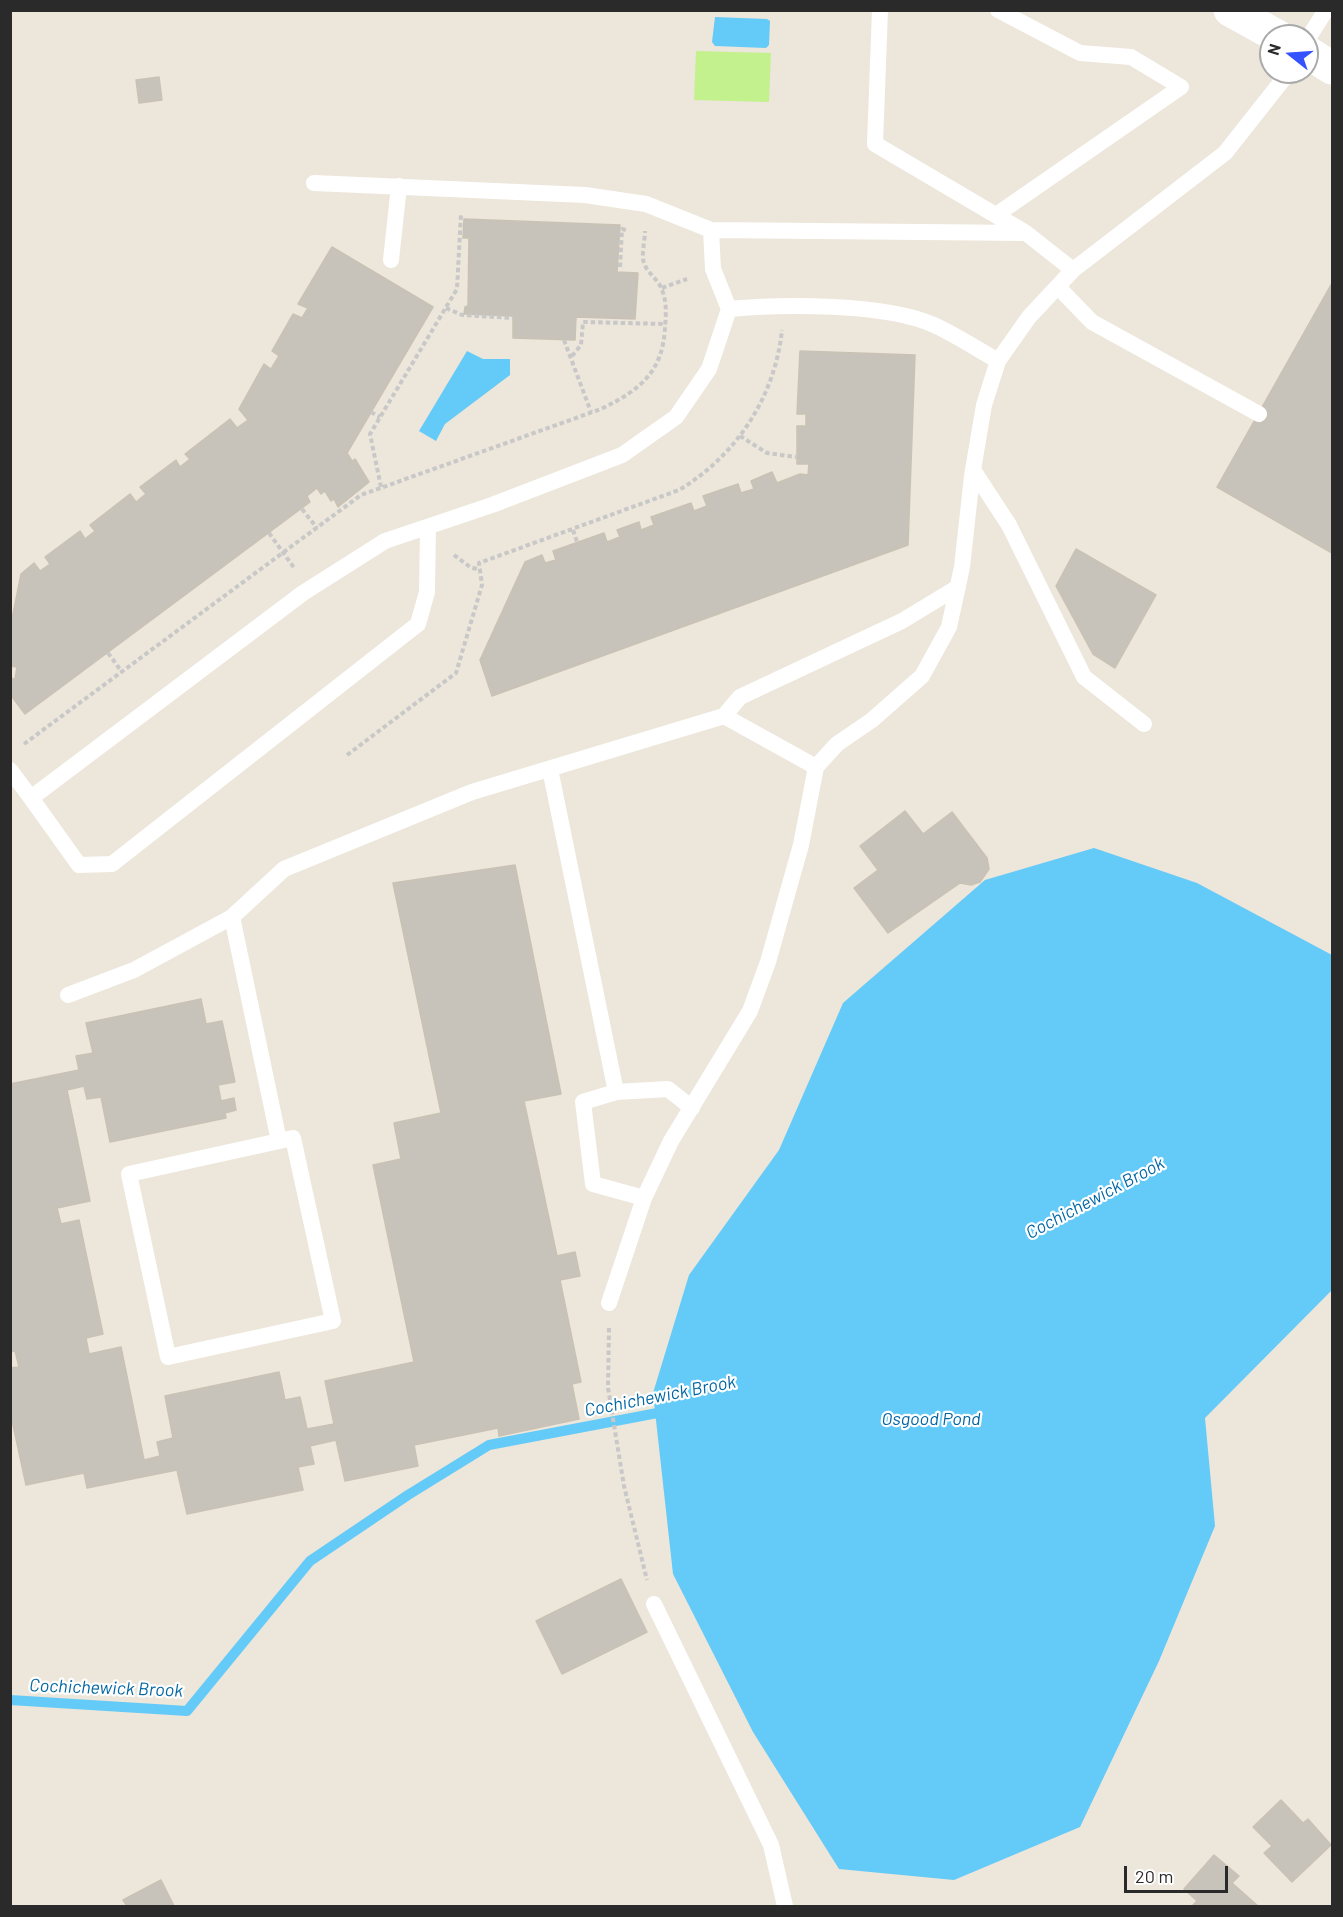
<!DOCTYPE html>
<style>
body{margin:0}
#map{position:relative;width:1343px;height:1917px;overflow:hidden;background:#ede6da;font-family:Barlow,sans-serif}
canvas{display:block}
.frame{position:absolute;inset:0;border:12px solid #2a2a2a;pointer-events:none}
.north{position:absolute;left:1259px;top:24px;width:60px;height:60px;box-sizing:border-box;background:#fff;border:2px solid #aaa;border-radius:50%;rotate:287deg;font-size:16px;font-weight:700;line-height:24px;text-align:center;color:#2a2a2a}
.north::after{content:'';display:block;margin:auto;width:21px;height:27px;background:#3552ff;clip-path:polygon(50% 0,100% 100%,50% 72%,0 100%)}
.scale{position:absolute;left:1124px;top:1866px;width:104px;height:27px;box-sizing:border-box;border:3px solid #2a2a2a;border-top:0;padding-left:8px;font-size:18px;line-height:21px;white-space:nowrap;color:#2a2a2a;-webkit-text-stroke:4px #fff;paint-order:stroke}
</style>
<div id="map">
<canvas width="1343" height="1917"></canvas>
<div class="frame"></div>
<div class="north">N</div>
<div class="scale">20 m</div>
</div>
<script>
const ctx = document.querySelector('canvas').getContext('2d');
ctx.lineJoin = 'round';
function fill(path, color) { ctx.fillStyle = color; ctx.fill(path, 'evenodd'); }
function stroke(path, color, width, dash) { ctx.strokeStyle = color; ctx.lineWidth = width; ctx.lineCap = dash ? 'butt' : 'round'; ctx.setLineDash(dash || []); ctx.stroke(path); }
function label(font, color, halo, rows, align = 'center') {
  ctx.font = font + ' Barlow,sans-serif'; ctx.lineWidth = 4.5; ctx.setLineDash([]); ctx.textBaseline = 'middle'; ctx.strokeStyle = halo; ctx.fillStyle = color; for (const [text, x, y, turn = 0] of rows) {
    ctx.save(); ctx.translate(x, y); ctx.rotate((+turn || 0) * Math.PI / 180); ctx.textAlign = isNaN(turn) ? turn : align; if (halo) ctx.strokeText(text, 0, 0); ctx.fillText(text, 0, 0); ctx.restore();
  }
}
fill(new Path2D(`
 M696,51L771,53L769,102L694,100Z`), '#c2f18d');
fill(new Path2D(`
 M715,17L767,19L770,21L769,45L766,48L715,46L712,42Z
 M467,351L483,359H510V375L445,424L436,441L419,431Z
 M1094,848L1197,883L1332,955V1290L1205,1418L1215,1526L1159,1661L1080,1827L954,1880L839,1869L753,1732L673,1574L653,1393L689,1275L779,1150L843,1003L985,880Z`), '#64caf8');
stroke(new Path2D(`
 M10,1700L187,1711L310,1561L408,1495L489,1445L668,1411`), '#64caf8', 10);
const building = new Path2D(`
 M159,77L162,100L139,103L136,80Z
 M464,219L620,225L617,272L638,273L635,319L576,317L575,340L513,338V316L464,314L465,307L468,306L469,238H463Z
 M332,247L433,307L347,453L352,461L355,459L369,482L338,507L334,499L331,501L325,491L321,494L317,488L307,496L310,502L25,714L10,694V678L15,679L17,667L10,666V629L21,574L34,563L40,571L50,564L45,557L80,531L85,539L95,531L90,525L130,494L136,502L146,494L140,487L176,460L180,467L190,459L185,454L230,419L237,428L248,420L239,409L264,364L271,369L279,356L272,351L293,314L302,318L308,308L298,304Z
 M1332,283V553L1217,487Z
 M800,351L915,355L908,545L492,696L480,660L525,562L542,555L545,563L556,560L553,551L604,533L607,542L620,537L617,530L639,522L641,530L654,525L651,517L691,503L694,511L707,506L703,496L738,484L741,493L754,489L751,481L772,472L777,483L800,474L808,475L809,464H797V426H806V414H797Z
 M1076,549L1156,595L1115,668L1093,654L1056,586Z
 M905,811L923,834L952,812L987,858L989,869L980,882L971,885L960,883L888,933L854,888L878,870L860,846Z
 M515,865L561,1094L524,1101L557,1256L575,1252L580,1276L560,1280L581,1382L572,1384L579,1419L499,1436L498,1428L414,1445L418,1466L345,1481L336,1440L310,1446L314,1464L298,1467L303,1490L187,1514L177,1470L87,1488L84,1473L26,1485L10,1411V1368L19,1367L15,1351L10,1352V1084L79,1070L76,1056L93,1053L86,1023L201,999L206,1024L222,1021L235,1082L218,1085L221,1101L234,1098L236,1110L225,1113L226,1118L110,1142L101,1097L87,1099L84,1086L67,1090L90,1201L57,1208L61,1224L79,1220L103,1334L86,1338L89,1354L121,1347L144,1460L160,1456L157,1442L173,1438L165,1396L279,1372L285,1400L300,1397L307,1429L334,1424L325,1381L414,1362L373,1165L401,1159L394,1123L441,1113L393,883Z
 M621,1579L647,1632L562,1674L536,1621Z
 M1281,1800L1303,1823L1308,1819L1331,1845L1292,1882L1264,1853L1272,1846L1253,1827Z
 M1214,1855L1239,1876L1232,1883L1258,1906H1192L1197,1901L1184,1889Z
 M161,1880L174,1906H127L123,1900Z`);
fill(building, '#c8c3ba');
stroke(building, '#c9c2b4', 1.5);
stroke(new Path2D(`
 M620,267L622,229L626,230
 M662,288L687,279
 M446,308L462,315L513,318
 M564,340L591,412
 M572,356L581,345L583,322L666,324
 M371,412L380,417
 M740,436L767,453L796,457
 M381,487L370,434L457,289L461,214
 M302,509L317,528
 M573,530L577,542
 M269,533L295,569
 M454,555L470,567L480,570
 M108,653L122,672
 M24,744L361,495L601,409C640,390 663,372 665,327C666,315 667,302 662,290C659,280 647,273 644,263C641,255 645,240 645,231
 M347,755L456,673L482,585L479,563L679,490C736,456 775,397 782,330
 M609,1328L608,1388L624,1486L647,1580`), '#c8c8c8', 4, [4.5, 3]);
stroke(new Path2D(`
 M880,10L875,144L1026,233L1073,270
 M1307,40L1326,10
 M314,183L585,195L646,204L711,230L1026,233
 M996,215L1181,87L1131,57L1080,53L998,10
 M711,230L713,269L729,309C782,304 885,303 934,325C956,335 977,349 998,361
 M391,260L399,186
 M1058,287L1092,322L1259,414
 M973,470L1009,525L1084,677L1144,724
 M428,527L427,592L418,624L112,864L79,865L31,798L303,593L385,541L492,505L622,455L676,417L709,369L729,309
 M724,716L740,697L902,621L958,587
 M550,769L616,1092
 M10,770L31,798
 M68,995L134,970L232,917
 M293,1138L333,1321L168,1357L129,1174Z
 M279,1141L232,917L284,869L472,792L724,716L816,767
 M644,1198L593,1184L583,1102L616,1092L668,1089L692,1108
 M609,1303L644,1198L671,1141L750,1011L768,962L801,845L816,767L837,744L872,720L922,676L949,627L962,567L972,476L984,405L998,361L1029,317L1073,270L1225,153L1289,72
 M654,1604L771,1845L785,1906`), '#fff', 16);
stroke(new Path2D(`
 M1230,10L1277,36
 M1307,52L1332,68`), '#fff', 33);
label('italic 18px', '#0266a5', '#fff', [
 ["Cochichewick Brook",1095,1198,-28],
 ["Cochichewick Brook",660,1396,-11],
 ["Osgood Pond",931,1419],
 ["Cochichewick Brook",106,1688,2]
]);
</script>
